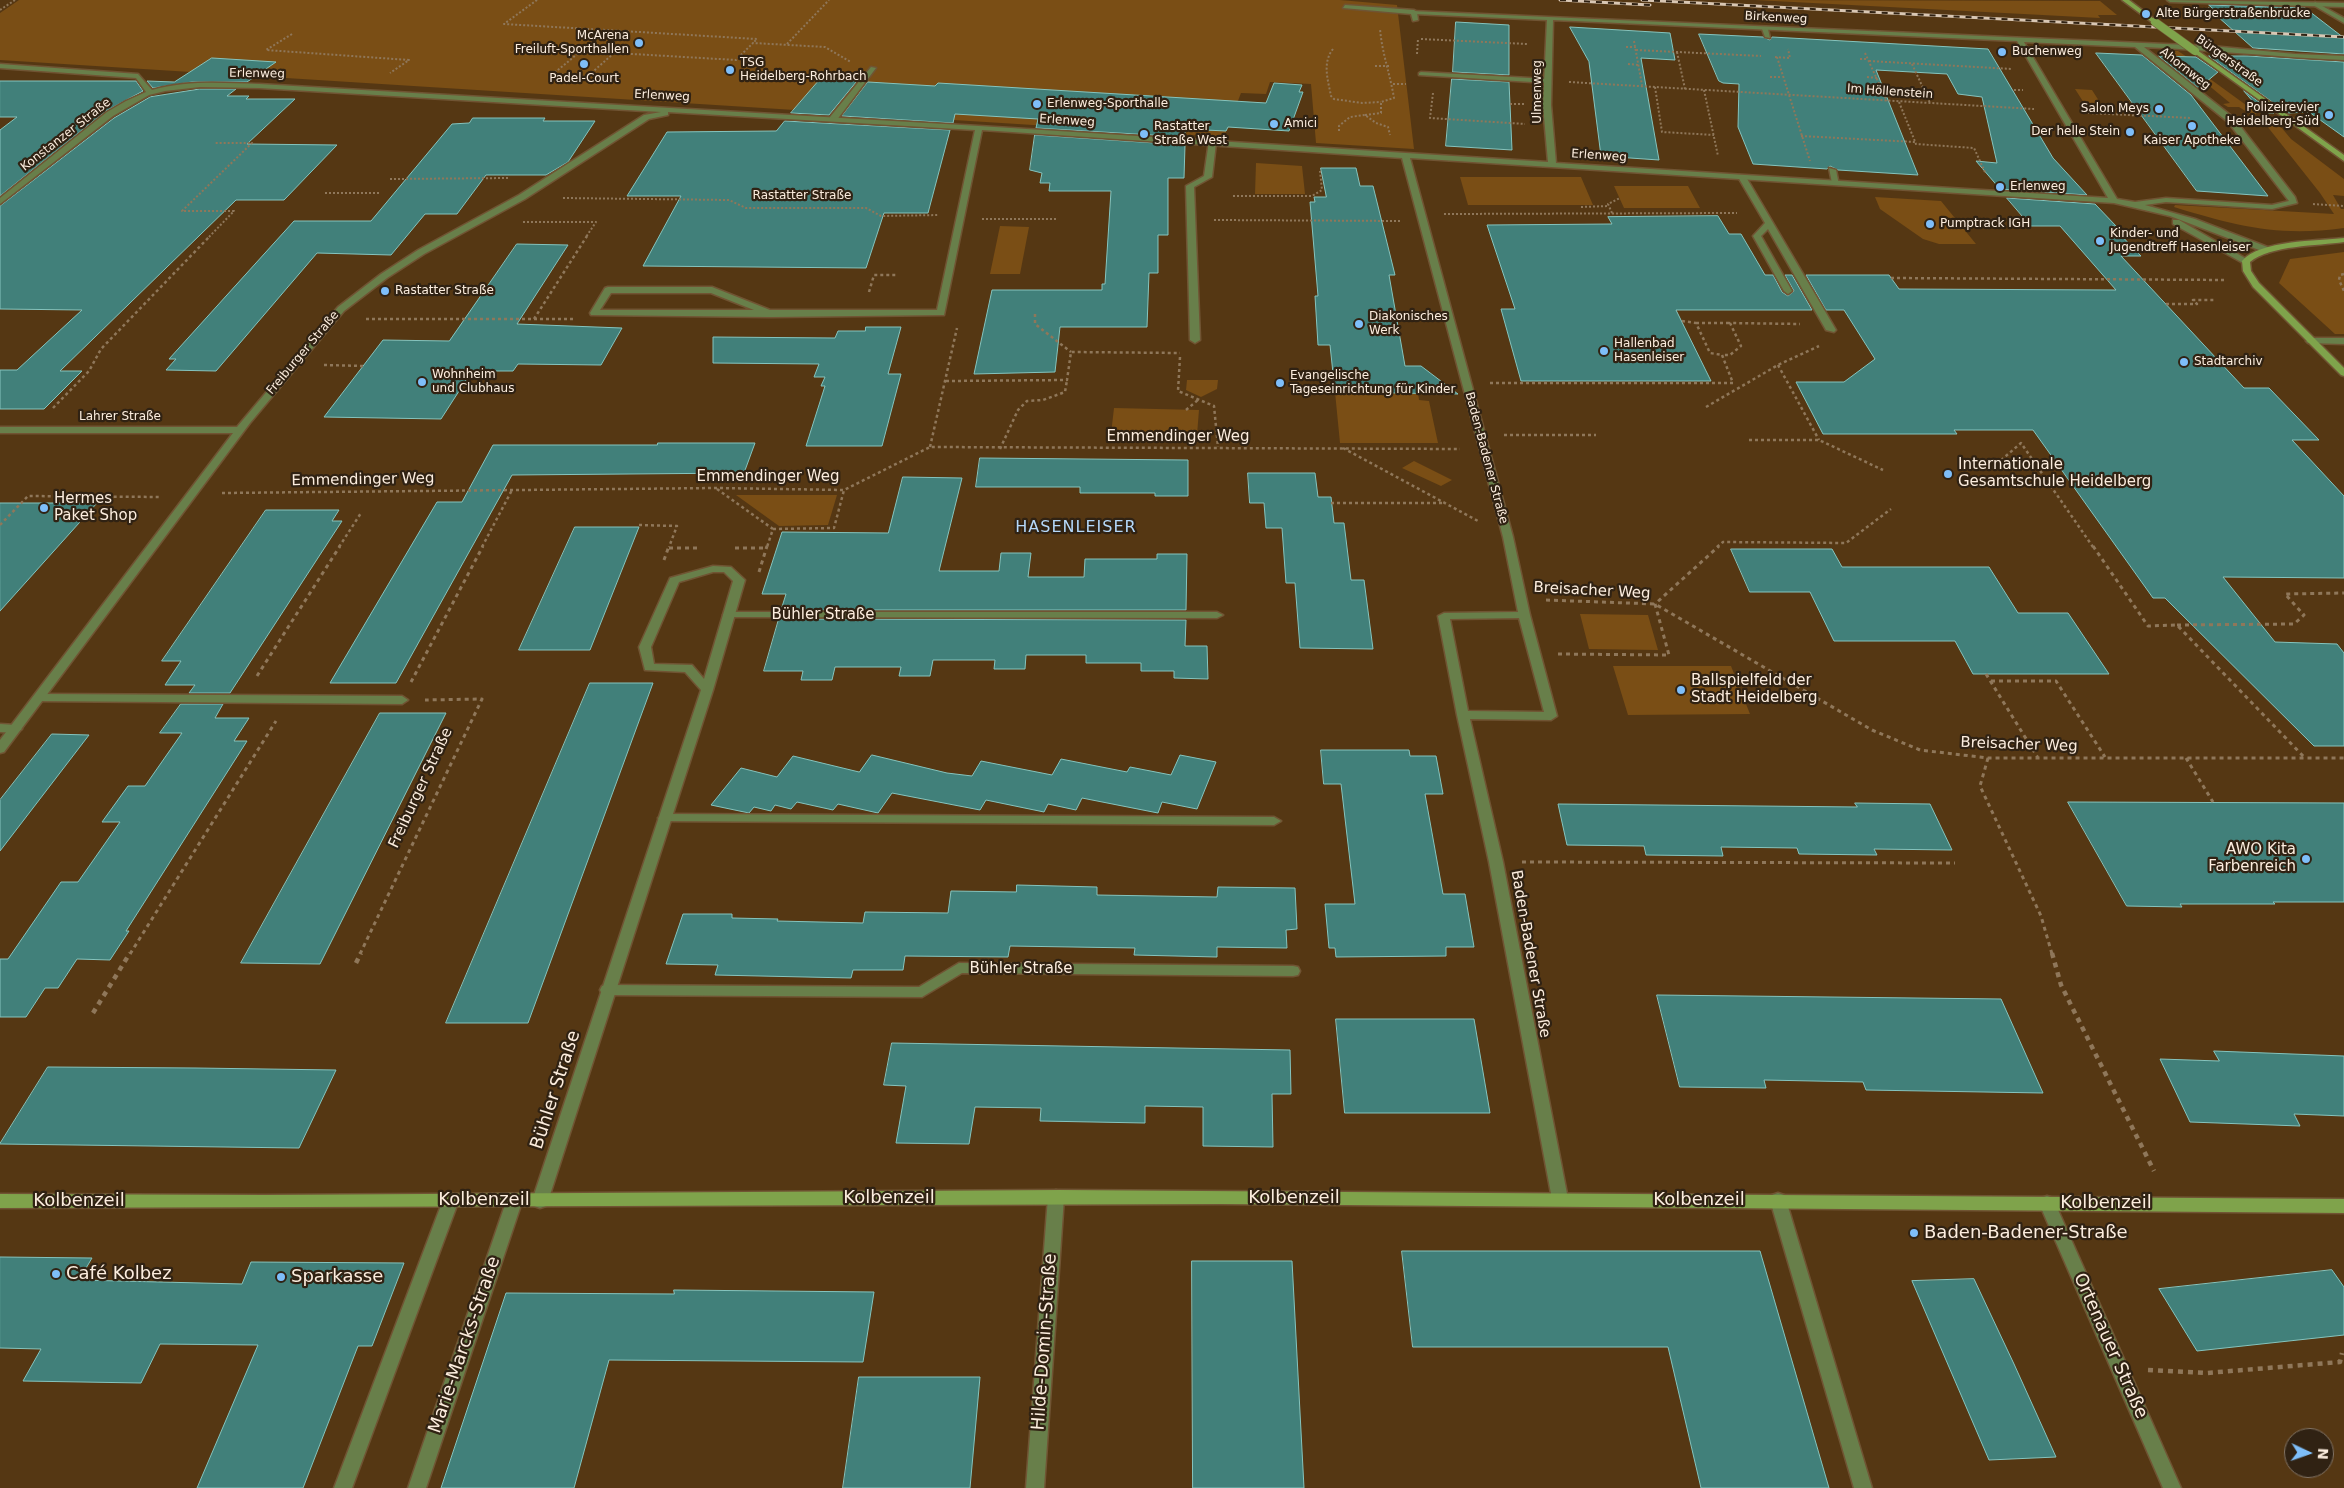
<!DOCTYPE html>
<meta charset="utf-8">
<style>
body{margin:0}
#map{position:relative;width:2344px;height:1488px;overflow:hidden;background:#553713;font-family:"DejaVu Sans",sans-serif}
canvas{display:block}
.north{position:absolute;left:2284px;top:1428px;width:50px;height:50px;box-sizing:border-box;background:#302213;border:1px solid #827364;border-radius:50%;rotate:93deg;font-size:14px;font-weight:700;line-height:20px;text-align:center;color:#fcedde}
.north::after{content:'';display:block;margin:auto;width:18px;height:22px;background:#7ebef9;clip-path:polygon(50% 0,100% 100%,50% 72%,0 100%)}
</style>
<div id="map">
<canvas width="2344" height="1488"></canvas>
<div class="north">N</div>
</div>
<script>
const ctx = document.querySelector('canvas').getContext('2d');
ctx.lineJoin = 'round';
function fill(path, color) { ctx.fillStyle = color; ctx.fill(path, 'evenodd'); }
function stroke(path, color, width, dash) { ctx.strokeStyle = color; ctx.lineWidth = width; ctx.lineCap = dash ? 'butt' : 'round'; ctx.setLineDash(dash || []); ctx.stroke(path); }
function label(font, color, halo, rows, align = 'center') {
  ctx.font = font + ' "DejaVu Sans",sans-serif'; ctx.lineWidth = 4.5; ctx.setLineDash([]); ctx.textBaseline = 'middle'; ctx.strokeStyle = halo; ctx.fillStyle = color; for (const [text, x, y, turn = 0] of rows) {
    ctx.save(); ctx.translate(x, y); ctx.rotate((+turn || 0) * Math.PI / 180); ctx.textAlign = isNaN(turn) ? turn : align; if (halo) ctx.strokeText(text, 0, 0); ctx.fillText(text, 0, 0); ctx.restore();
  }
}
fill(new Path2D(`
 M19,0H1340L1397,5L1414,149L1316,143L1311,84L1270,82L1266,94L1241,93L1224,137L0,60V13Z
 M1755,0L2100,1L2117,15H2098L2100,18Z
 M2163,51H2178L2187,57H2180L2257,113L2253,116L2239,107H2228L2223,104L2230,103L2207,84H2198L2202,80Z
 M2075,89L2092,90L2101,104L2084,103Z
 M2263,121H2276L2291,139L2344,179V196L2333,195L2341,209H2344V228C2278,237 2236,226 2174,207L2175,205L2334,214L2320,193Z
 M1256,163L1302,166L1305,194H1255Z
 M1460,177H1581L1593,205H1468Z
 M1614,186H1688L1700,208H1624Z
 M1875,197L1941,201L1976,244H1939L1923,239L1880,209Z
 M1000,226L1029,227L1020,274H990Z
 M2344,252V334H2335L2279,283L2290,259Z
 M1187,380H1218L1217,389L1201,397L1186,390Z
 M1335,392L1418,393L1419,400L1429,401L1438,443H1340Z
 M1114,408L1199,410L1197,435L1111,434Z
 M1414,461L1452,480L1441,486L1402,468Z
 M736,495H837L828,525L779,526Z
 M1580,614L1648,615L1658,650L1589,649Z
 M1613,666H1731L1750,714L1628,715Z`), '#7a4e15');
const building = new Path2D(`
 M2209,5L2305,8L2344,38V54L2253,48L2208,8L2213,9Z
 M1456,22L1509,25V75L1453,72Z
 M1570,27L1670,33L1675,60L1641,58L1659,160L1601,156L1589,62Z
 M1699,34L1763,37L1770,40L1772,37L1988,49L2053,158L2087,195L2000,189L1976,161L1997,163L1982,97L1958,94L1947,74L1876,70L1918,175L1838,170L1830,166L1827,169L1753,164L1738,127L1739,84L1723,83L1719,81Z
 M2096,53L2142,55L2191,95L2268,196L2197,191Z
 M2159,56L2196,57L2218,72L2199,88Z
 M2209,56H2248L2344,62V137L2309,112L2288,113Z
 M212,58L276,62L247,82H192L153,88L147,81L174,82Z
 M823,76L857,78L855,81H857L829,115L791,113Z
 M1452,79L1509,82L1512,150L1446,146Z
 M0,81H136L143,91L106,111L0,196V130L17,117H0Z
 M868,82L935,86L938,83L1266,103L1274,83L1302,85L1299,92H1303L1289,131L1228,127L1226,131L1185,129V137L1036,128L1038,119L955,114L953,123L842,116Z
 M200,89H236L227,96H249L246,99H295L247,144L337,145L284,200H236L60,371H82L44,409H0V370H17L82,310L0,309V206L114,118L150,97Z
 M2244,91L2274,113H2263Z
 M473,118H545L543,121H595L568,162L546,175H486L457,214H425L391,255L317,253L216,371L166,370L176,359H169L294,221H371L452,124L469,123Z
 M785,121L950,130L928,213H884L866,268L643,266L681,196H627L667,132L776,131Z
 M1035,135L1185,145L1184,178H1168V235H1158V273H1149L1147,327H1060L1055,372L974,374L992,290H1102V284H1105L1111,191H1049L1050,183H1040L1042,173L1030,170Z
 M1321,168H1356L1360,186H1373L1395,275H1389L1405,366H1421L1458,394L1335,392L1330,345H1318L1315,296H1318L1310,202H1315L1314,197H1326Z
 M2007,198L2095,204L2116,226H2112L2141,256H2121L2244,388H2269L2319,440H2292L2344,496V578L2223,577L2275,642L2337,644L2344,653V746H2314L2165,598H2153L2033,430H1954L1957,434H1823L1796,382H1844L1875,359L1844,310H1826L1806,275H1889L1899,289L2116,290L2060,226H2031Z
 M1718,216L1729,234H1741L1765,275H1773L1782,292L1788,296L1794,291L1785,275H1792L1812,310H1676L1711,381H1521L1501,309H1515L1487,225L1612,224L1608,217Z
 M517,244L568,245L517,324L622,328L601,365L518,364L513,371H472L441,419L324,417L383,340L449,341Z
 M866,327H901L888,374H901L882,446H806L825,386H821L825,377H814L819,364L713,363V337L835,338L838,331H865Z
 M658,443H755L744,473L512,475L396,683H330L437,502H462L493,445H657Z
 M980,458L1188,460V496H1155V493H1080V487H976Z
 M1248,473H1315L1318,497H1331L1334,523H1344L1351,580H1364L1373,649L1300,648L1295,583H1286L1282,528H1266L1264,503H1250Z
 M903,477L962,478L939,571H999L1001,553H1031L1028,577H1084L1085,559H1157V554H1187L1186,610H781L786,594H762L782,532L888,533Z
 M0,503H97L0,611Z
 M266,510H339L332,521H342L230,693H189L195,685H165L181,661H162Z
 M575,527H639L590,650H519Z
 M1731,549H1832L1842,567H1989L2018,613H2068L2109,674H1973L1955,641H1834L1810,592H1750Z
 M779,619L1186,620L1185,646H1207L1208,679L1174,678V671H1141V663H1086V655H1026L1025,669H994L995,660H933L930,676H899L901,667H835L832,680H801L803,671H764Z
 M590,683H653L528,1023H446Z
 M181,704H223L215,718H249L234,741H247L126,931H129L110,960L77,959L58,988H45L26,1017H0V959H8L61,882H78L120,822H102L128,786H145L182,733H160Z
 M380,713H446L320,964L241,963Z
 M52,734L89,735L0,851V800Z
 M1321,750H1409L1410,756H1436L1443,794H1425L1443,894H1465L1474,947H1446V956L1336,957L1335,948H1329L1325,904H1355L1341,784H1324Z
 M872,755L947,773L972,776L981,761L1052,775L1061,759L1127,772L1130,767L1171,775L1180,755L1216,762L1197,809L1162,802L1158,813L1082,798L1076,810L1048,804L1044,812L986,800L980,810L892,793L878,813L838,804L833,810L797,802L791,809L775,805L771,811L754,807L749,813L711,805L741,768L777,777L793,756L859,772Z
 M2068,802L2344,803V902H2273L2275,904H2180L2182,907L2127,906Z
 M1855,803L1930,804L1952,850L1874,849L1877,855L1799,854L1797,848L1721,847L1723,856L1646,855L1644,846L1567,845L1558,804L1857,807Z
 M1017,885L1097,887V895L1217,897L1218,887L1295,888L1297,929L1286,930L1287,948L1217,947V957L1134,955L1135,948L1010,946L1008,957L905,956L903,970H853L851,978L715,975L718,965L666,964L683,914H732V918L778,919L777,921L863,923L865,912L948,913L951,891L1016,892Z
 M1657,995L2001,999L2043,1093L1866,1090L1863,1082L1764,1080L1766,1088L1680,1087Z
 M1336,1019H1474L1490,1113H1345Z
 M892,1043L1290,1050L1291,1094H1272L1273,1147L1203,1146V1107L1145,1106V1123L1040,1121L1041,1108L975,1107L969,1144L896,1143L906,1086L884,1085Z
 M2214,1051L2344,1056V1116L2294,1114L2300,1126L2190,1122L2160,1059L2219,1061Z
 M48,1067L196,1068L336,1070L299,1148L0,1144Z
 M1402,1251H1760L1829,1488H1701L1668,1347H1413Z
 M0,1257L92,1258L79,1280L242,1284L251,1262L404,1263L372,1346H358L303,1488H197L258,1345L160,1344L141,1383L23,1381L41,1349L0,1348Z
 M1192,1261H1292L1304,1488H1193Z
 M2332,1270L2344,1287V1335L2197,1351L2159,1289Z
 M1974,1279L2014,1364L2056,1457L1989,1460L1912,1281Z
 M674,1290L874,1292L863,1362L609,1360L574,1488H441L506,1293L674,1294Z
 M859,1377H980L970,1488H843Z`);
fill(building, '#41807a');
stroke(building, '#85c4be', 1);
const lane = new Path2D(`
 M2315,2L2344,18V23L2313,5Z
 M1345,5L1414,10L1417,12L1418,20L1413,21L1411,14L1343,8Z
 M1765,27L1768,29L1770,38L1765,37L1762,29Z
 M871,67L876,68L836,121H830V117Z
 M1421,72L1548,79L1551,81L1548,83L1419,75V73Z
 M1209,141L1216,143L1212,177L1194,187L1200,340L1195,343L1190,340L1186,186L1204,176Z
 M1829,168L1836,170L1839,185L1832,183Z
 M1739,175L1746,177L1836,330L1834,332L1826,330L1768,229L1761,236L1792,291L1788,294L1784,291L1753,236L1765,223L1738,177Z
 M729,612H1217L1223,615L1217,618L725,617L723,615L725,613Z
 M40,694L402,696L408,700L402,704L36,701L34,698L36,695Z
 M0,724L16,725L22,729L16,733L0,732Z
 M665,814L1274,817L1281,821L1274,825L660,821L658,818Z
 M959,963L1293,966L1298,967L1300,971L1298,975L1293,976L962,973L922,997L607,995L602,994L600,990L602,986L607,985L919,987Z
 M451,1193L457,1195L459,1200L352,1488H334L443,1200L445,1195Z`);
const street = new Path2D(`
 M2167,0L2344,3V7L2170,2Z
 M1412,11L2211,46L2295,54L2344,56V60C2277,57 2211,50 2144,47L2234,118L2295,197L2297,203L2272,209L2166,202L2145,205L2195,219L2270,248L2271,250L2267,253L2170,216L2114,203L1410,158L1513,537L1530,615L1557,716L1551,720L1470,719L1503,862L1568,1199L1566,1204L1560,1206L1554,1204L1552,1199L1489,862L1457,715L1438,616L1444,613L1518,612L1503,537L1402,158L982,130L944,315L771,317L591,315L590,313L605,288L608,287H712L770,310H937L975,130L668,112V115L649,119L525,199L424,254L387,278L344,311L250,423L4,752L0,753V740L233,433H0V427H237L338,307L381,274L418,250L519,195L644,115L661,112L259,88L200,87L165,91L149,95L113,116L0,204V198L107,112L126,101L146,92L136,78L0,68V64L138,74L152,90C187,80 223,83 259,84L979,126L1548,162L1543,105L1547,20L1414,14ZM1553,20L2017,41L2108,198L1556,163L1551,105ZM2024,42L2135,47L2228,122L2289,201L2272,205L2166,198L2135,202L2117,199ZM611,293H711L754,310H600ZM1519,618L1544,712L1468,711L1450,619Z
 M2173,220H2179L2250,261L2243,263L2173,224Z
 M2311,338H2344V344L2308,343L2306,341Z
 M713,566L731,567L745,580L713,690L548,1201L546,1206L540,1208L534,1206L532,1201L701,690L685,672L645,670L639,647L670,578ZM713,572H724L733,581L704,679L692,665L654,664L651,647L679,582Z
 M1056,1190L1062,1192L1064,1197L1044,1488H1026L1048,1197L1050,1192Z
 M1778,1193L1784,1195L1786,1200L1872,1488H1854L1770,1200L1772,1195Z
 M514,1195L520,1197L522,1202L426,1488H408L506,1202L508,1197Z
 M2047,1196L2053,1198L2055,1203L2181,1488H2163L2039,1203L2041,1198Z`);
const secondary = new Path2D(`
 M2122,0H2129L2158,22L2153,23Z
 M2193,50H2197L2344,155V161L2193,52Z
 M2344,238V242C2318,246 2270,245 2250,262L2251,271L2259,283L2344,368V376L2341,375L2253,287L2243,271L2242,261C2260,240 2317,241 2344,238Z
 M1060,1190L2344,1199V1213L1220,1204L0,1208V1194L265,1195Z`);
stroke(lane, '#705433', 3);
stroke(street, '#705433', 3);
stroke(secondary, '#705433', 3);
stroke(new Path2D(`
 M537,0L504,24L757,39L754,42
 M0,10L15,0
 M292,34L266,50L409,60L390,73
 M1421,39L1527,44
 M1634,41L1642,85
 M787,44L829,0
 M1626,47H1636
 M1333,49C1322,63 1328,80 1331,96L1334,99L1362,103L1381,102
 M1636,50L1761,56
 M582,51L606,31
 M1677,52L1685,89
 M614,53L588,76L553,74L581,51L736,60L753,43L825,47L851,62
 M1865,53L1887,101
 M1417,54L1418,39
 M1775,57L1790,58L1788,49
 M1777,57L1810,161
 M1860,59H1868
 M1869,61L2012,69
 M1628,64L1639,65
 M1912,64L1930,103
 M1375,66H1389
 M1770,77H1782
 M1867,77L1877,78
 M1569,82L2034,109
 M1393,84H1406
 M1655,87L1662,132L1714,135
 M1704,90L1718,156
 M2014,90H2023
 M1433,93L1430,118L1525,124
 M1899,102L1916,144L1974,148L1985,172
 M1510,104H1524
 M2088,113L2191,118
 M1365,115L1381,113V102L1394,98C1390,74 1382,53 1380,29
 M1339,131V126L1350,117L1365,115L1376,123L1388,127L1390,135
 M1801,136L1915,142
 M390,179L509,178
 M325,193H380
 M1233,196H1312L1322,190L1320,171
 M563,198L729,200L746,208H866L881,216L939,215
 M2313,204L2344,206
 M1581,207L1609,206
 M1612,213L1608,204L1620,198
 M1444,214L1737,213
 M982,219H1058
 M1214,220L1400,221
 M523,222H596L586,237
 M209,237L234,211H182L252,143H215`), '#8f775a', 2, [2, 2]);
stroke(new Path2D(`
 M2344,274L2340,275L2339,280L2344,291
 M1891,278L2227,280
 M869,292L874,275H897
 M2166,304H2197L2193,300H2214
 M1035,314V324L1071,352
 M366,319H574
 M534,319L587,236
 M1682,321L1696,323L1710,353L1722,355
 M1696,323H1730
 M1180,357L1178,391L1214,406L1218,447
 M324,365L364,366
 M1778,365L1819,440
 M946,381L1067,380L1071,352L1180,353
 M1490,383H1733L1722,355H1730L1741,346L1730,323L1800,324
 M1706,407L1778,365L1819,346
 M53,408L89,371L101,349L210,236
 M1186,410L1198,400
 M1504,435H1596
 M1749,440H1819L1883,470
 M930,447L957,328
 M1343,448L1478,521
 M1000,449L1018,410L1027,401L1043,400L1065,392L1067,380
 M1992,468L2021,443L2093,547
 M717,489L773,529L767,547
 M222,493L717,488L844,490L930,447L1460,449
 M1331,503H1444
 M0,525L28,496L161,497
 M639,525L677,526L669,547
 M773,529L834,528L844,490
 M339,547L361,513
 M482,547L512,490
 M1717,547L1723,542L1846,543L1891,509`), '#8f775a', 2.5, [3, 3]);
stroke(new Path2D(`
 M2093,546L2148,626L2177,625L2304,757
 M669,548H701
 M735,548H767
 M664,560L669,546
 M759,572L767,546
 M1546,600L1655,604L1872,730L1920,750L1988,758H2344
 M2177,625L2294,624L2304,615L2285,594L2344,593
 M1558,654L1669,655L1655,604L1719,546
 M1986,674L2038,758
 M257,676L340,546
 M1991,681H2056L2105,757
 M411,682L483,546
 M1988,758L1980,786L2041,916L2052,954
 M2186,758L2213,802
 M1522,862L1955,863
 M130,954L276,721
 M360,954L482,699L425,700`), '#8f775a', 3, [4, 4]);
stroke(new Path2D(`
 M2052,953L2061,985L2154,1171
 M356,963L361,953
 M93,1013L130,953
 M2148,1370L2207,1373L2340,1362L2342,1353`), '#8f775a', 4.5, [5, 5]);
fill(lane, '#687f4a');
fill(street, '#687f4a');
fill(secondary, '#7fa34b');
const rail = new Path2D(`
 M1560,0L1650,5
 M1642,0L2344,37`);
stroke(rail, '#d9c7b4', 3);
stroke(rail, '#302213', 2, [6]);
const secondaryBridge = new Path2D(`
 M2155,22L2195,51`);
stroke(secondaryBridge, '#705433', 9, []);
stroke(secondaryBridge, '#7fa34b', 8);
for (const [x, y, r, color] of [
 [2146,14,5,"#7ebef9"],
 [639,43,5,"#7ebef9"],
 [2002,52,5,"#7ebef9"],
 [584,64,5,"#7ebef9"],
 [730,70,5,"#7ebef9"],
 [1037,104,5,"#7ebef9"],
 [2159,109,5,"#7ebef9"],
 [2329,115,5,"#7ebef9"],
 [1274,124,5,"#7ebef9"],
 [2192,126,5,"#7ebef9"],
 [2130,132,5,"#7ebef9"],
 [1144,134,5,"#7ebef9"],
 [2000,187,5,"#7ebef9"],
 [1930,224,5,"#7ebef9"],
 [2100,241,5,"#7ebef9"],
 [385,291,5,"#7ebef9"],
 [1359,324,5,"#7ebef9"],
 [1604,351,5,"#7ebef9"],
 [2184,362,5,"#7ebef9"],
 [422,382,5,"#7ebef9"],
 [1280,383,5,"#7ebef9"],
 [1948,474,5,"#7ebef9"],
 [44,508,5,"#7ebef9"],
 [1681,690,5,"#7ebef9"],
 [2306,859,5,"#7ebef9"],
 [1914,1233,5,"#7ebef9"],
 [56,1274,5,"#7ebef9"],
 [281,1277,5,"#7ebef9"]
]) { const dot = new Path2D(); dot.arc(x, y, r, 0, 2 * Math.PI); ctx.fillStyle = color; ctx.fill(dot); stroke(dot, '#302213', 2); }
label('12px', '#fcedde', '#302213', [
 ["Alte Bürgerstraßenbrücke",2156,14],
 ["McArena",629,36,"right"],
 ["Freiluft-Sporthallen",629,50,"right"],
 ["Buchenweg",2012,52],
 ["TSG",740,63],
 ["Heidelberg-Rohrbach",740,77],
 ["Padel-Court",584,79,"center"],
 ["Erlenweg-Sporthalle",1047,104],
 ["Polizeirevier",2319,108,"right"],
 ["Heidelberg-Süd",2319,122,"right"],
 ["Salon Meys",2149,109,"right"],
 ["Amici",1284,124],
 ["Rastatter",1154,127],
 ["Straße West",1154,141],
 ["Der helle Stein",2120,132,"right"],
 ["Kaiser Apotheke",2192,141,"center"],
 ["Erlenweg",2010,187],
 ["Pumptrack IGH",1940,224],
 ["Kinder- und",2110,234],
 ["Jugendtreff Hasenleiser",2110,248],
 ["Rastatter Straße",395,291],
 ["Diakonisches",1369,317],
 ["Werk",1369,331],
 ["Hallenbad",1614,344],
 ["Hasenleiser",1614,358],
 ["Stadtarchiv",2194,362],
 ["Wohnheim",432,375],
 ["und Clubhaus",432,389],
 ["Evangelische",1290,376],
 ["Tageseinrichtung für Kinder",1290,390]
], 'left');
label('12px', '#fcedde', '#302213', [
 ["Birkenweg",1776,18,3],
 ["Bürgerstraße",2229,61,36],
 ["Ahornweg",2185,69,38],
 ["Erlenweg",257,74,1],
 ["Ulmenweg",1538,92,-90],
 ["Im Höllenstein",1890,92,4],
 ["Erlenweg",662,96,3],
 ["Erlenweg",1067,121,4],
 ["Konstanzer Straße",66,135,-38],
 ["Erlenweg",1599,156,4],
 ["Rastatter Straße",802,196],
 ["Freiburger Straße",303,353,-50],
 ["Lahrer Straße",120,417],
 ["Baden-Badener Straße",1486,458,75]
]);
label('15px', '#fcedde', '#302213', [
 ["Emmendinger Weg",1178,437],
 ["Emmendinger Weg",768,477],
 ["Emmendinger Weg",363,480,-1],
 ["Breisacher Weg",1592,591,3],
 ["Bühler Straße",823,615],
 ["Breisacher Weg",2019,745,2],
 ["Freiburger Straße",421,788,-65],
 ["Baden-Badener Straße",1530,954,80],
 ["Bühler Straße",1021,969]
]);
label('15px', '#fcedde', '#302213', [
 ["Internationale",1958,465],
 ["Gesamtschule Heidelberg",1958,482],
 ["Hermes",54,499],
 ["Paket Shop",54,516],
 ["Ballspielfeld der",1691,681],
 ["Stadt Heidelberg",1691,698],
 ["AWO Kita",2296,850,"right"],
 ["Farbenreich",2296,867,"right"]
], 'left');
ctx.letterSpacing = '1px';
label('16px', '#b5d8f9', '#302213', [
 ["HASENLEISER",1076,528]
]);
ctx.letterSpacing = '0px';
label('18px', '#fcedde', '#302213', [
 ["Bühler Straße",556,1090,-72],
 ["Kolbenzeil",889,1198],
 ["Kolbenzeil",1294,1198],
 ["Kolbenzeil",484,1200],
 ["Kolbenzeil",1699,1200],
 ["Kolbenzeil",79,1201],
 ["Kolbenzeil",2106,1203],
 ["Hilde-Domin-Straße",1045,1342,-86],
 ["Marie-Marcks-Straße",465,1345,-71],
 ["Ortenauer Straße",2110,1346,66]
]);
label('18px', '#fcedde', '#302213', [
 ["Baden-Badener-Straße",1924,1233],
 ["Café Kolbez",66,1274],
 ["Sparkasse",291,1277]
], 'left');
</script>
